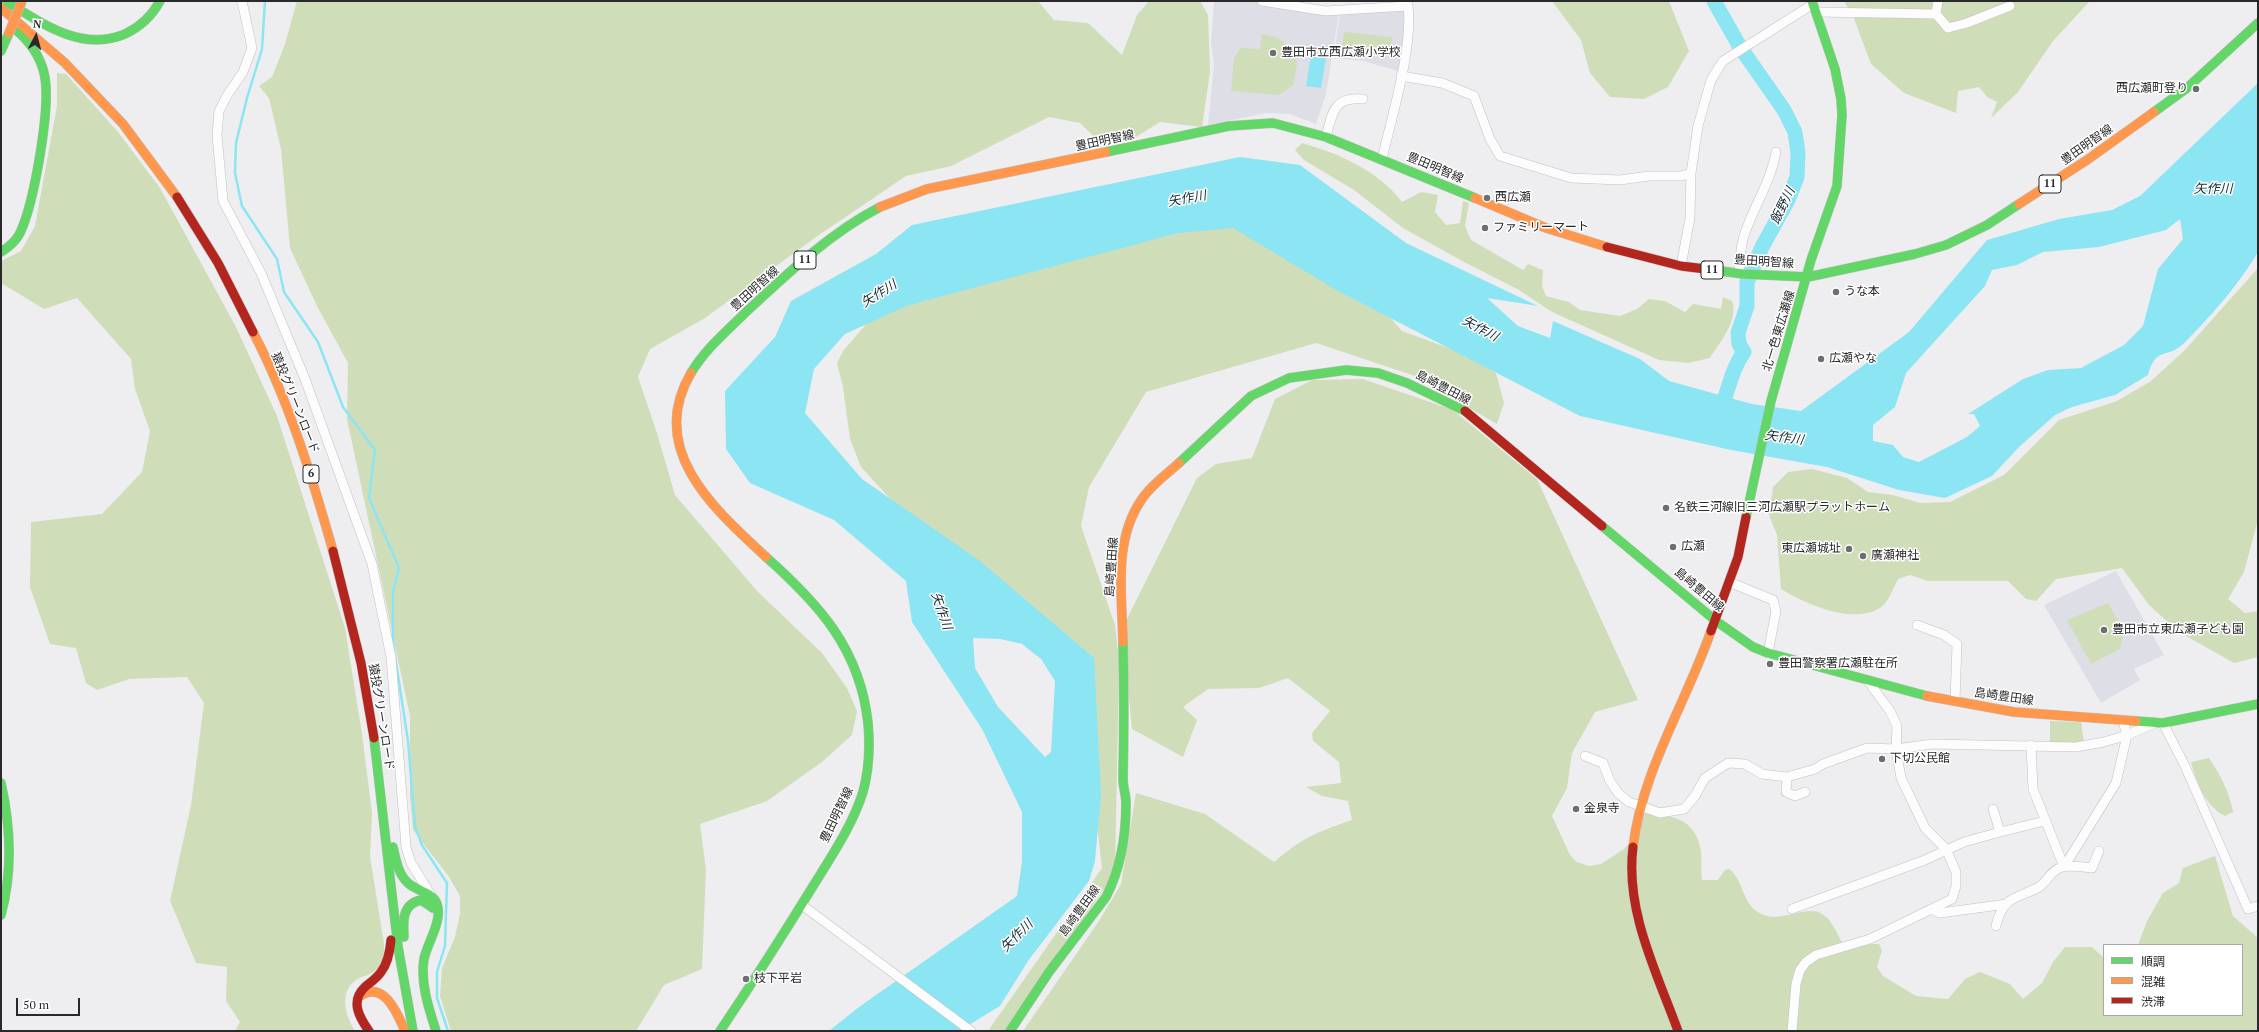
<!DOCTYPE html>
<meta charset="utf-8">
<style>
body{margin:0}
#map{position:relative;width:2259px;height:1032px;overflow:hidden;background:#eeeef1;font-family:"PT Serif","Noto Sans JP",serif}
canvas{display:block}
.frame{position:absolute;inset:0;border:2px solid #29292b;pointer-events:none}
.legend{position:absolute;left:2103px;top:944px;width:140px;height:72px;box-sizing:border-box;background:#fff;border:1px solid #a9a9aa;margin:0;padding:5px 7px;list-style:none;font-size:12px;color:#29292b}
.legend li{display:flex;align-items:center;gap:8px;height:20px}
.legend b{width:20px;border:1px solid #a9a9aa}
.north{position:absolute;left:16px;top:16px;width:40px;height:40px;-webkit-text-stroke:3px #fff;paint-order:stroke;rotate:6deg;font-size:11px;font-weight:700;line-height:16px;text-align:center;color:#29292b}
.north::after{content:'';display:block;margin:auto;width:14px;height:18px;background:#29292b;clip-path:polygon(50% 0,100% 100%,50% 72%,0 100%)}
.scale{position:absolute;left:16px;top:998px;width:64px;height:18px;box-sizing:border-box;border:2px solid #29292b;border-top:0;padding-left:5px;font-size:12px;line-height:14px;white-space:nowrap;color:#29292b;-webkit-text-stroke:3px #fff;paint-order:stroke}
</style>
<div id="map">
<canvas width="2259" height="1032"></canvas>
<div class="frame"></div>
<ul class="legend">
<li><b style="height:5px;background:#63d668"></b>順調</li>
<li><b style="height:5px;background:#ff974d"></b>混雑</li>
<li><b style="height:5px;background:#b3261e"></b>渋滞</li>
</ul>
<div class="north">N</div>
<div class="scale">50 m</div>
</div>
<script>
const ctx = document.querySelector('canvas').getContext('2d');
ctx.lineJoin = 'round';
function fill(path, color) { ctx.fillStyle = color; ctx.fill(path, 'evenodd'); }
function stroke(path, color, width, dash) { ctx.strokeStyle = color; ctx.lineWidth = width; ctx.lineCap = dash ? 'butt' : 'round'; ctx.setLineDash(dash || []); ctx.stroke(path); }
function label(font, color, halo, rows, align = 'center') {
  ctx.font = font + ' "PT Serif","Noto Sans JP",serif'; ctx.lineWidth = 3; ctx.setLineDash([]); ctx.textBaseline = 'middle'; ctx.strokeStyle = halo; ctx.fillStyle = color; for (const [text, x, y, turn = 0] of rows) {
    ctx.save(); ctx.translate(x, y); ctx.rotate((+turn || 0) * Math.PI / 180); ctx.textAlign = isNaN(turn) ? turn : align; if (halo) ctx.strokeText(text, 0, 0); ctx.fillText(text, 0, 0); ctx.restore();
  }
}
fill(new Path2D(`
 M1214,1H1249L1339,13L1326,94L1316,124L1290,114L1266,113L1208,125L1214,64L1211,43Z
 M1404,8L1407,19L1398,71L1363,61L1333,58L1340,14Z
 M2116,571L2164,655L2134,669L2140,680L2101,703L2044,605Z`), '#dedee6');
fill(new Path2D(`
 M297,1H1038L1054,20L1088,23L1122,55L1137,15L1149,1H1200L1208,15L1210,72L1202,127L1160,122L1136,137L1099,142L1080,123L1049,117L951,166L906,176L816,237L705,318L650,349L638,377L657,433L675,495L757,591L822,653L847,688L857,711L852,735L822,762L767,801L700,824L706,870L702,969L664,985L636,1031H451L440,996L442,968L455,937L460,914V896L449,877L413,830L410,795V716L347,419L348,363L317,306L290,248L281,149L269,98L259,86L272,77L285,44Z
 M1552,1H1669L1689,51L1668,87L1644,99L1610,97L1590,73L1581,40Z
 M1844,1H2090L2053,41L2018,92L1991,118L1997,102L1987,97L1979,87L1958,91L1956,113L1904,93L1871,64L1853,16Z
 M1344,32L1392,37L1391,52L1385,53L1342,48Z
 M1262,34L1275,37L1293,47L1297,64L1293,85L1279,95L1231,91L1234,59L1240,48L1260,49Z
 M57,73L66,74L118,132L160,188L236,327L277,416L345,628L362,734L372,813L370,856L384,944C384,953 384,963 376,970C371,975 362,976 356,980C338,992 346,1017 355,1031H235L240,1022L226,1001L227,967L196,963L170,901L191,805L204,703L187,677L129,679L97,690L86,683L76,648L50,644L30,587L31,522L102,514L142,472L150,431L135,389L131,359L77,298L44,309L1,283V261L21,251L35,226L57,106Z
 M1302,143C1338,153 1379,171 1402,202L1421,192L1438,195L1435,212L1446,225L1460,223L1463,201L1469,203L1465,226L1471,240L1523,270L1528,264L1543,270L1542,286L1546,296L1569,302L1580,310L1620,316L1637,309L1649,299L1665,301L1685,312L1693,304L1721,309L1723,297L1732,301C1739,320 1720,342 1710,358L1688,363L1659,360L1552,312L1519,290L1464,262L1403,228L1354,190L1304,160L1295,150Z
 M1248,220L1375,300L1402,331L1462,353L1496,373L1504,403L1497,424L1412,375L1316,343L1146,392L1089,487L1081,526L1115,625L1119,661L1115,873L1005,1031H988L1102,868L1092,782V670L906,516L861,467L850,439L843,387L837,363L843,351L875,314L1143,235Z
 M2258,268V520L2244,572L2228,599L2245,613L2258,611V657L2234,663L2179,632L2149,605L2122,568L2056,579L2036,601L2026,599L2008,581H1928L1910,575L1898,579C1894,587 1888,603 1880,608C1853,625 1805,604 1781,589L1777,535L1769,515L1773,487L1788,472L1812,469L1847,478L1868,492L1893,495L1920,503L1950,502L2004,475L2059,420L2117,401L2151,381L2185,350Z
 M1363,379L1453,410L1537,479L1638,700L1595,712L1572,753L1567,788L1552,816L1570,855L1577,862L1589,866L1601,864L1624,849L1637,835L1645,812C1670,816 1694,817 1700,847C1703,857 1700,869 1702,880H1718L1725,870L1729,869C1742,878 1742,899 1755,910C1778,929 1808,900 1825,916C1833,922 1838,936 1843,944H1879L1882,950L1877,967L1883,976L1916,996L1948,999L1965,979L1980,972L2010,984L2023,999L2042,983L2053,962L2065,947H2092L2104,958V1015H2242V945H2138L2147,921L2163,893L2179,883L2183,868L2215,856L2233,916L2258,938V1031H1023L1099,921L1121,884L1136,793L1205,814L1274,862C1302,838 1317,832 1352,820L1348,801L1322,796L1306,787L1341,783L1339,762L1313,741L1312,733L1330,711L1288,678L1259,688L1208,689L1183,707L1197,720L1183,757L1132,729L1126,668L1127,619L1197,478L1216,464L1252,458L1275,399L1312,380Z
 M2108,603L2124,631L2120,649L2091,664L2067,620Z
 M2050,721L2081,722L2084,743L2050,742Z
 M2209,758C2221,776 2229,791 2233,812L2225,816C2205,806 2197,783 2191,762Z`), '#d0ddb9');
fill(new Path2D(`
 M1311,55L1326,58L1321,88L1306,86Z
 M2258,83V252C2240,283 2208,320 2182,345C2166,359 2156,346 2148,375L2115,395L2072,407L2055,415L2019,447L1992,476L1945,498L1899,490L1827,467L1731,450L1580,416L1338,291L1233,228L1178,233L909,305L845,334L814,369L805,413L862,479L980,561L1094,658L1101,794L1095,861L1089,881L1028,961L1000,1006L959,1031H829L859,1007L1017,896L1022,862V812L982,729L912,622L906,581L834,520L750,483L726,449L725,391L775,337L791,301L876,254L912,225L1240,157L1300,165L1406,243L1538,306L1487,298L1518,326L1550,338L1553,321L1640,359L1669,381L1752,404L1801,411L1909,332L1987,240L2059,219L2112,210L2140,196ZM2180,219L2183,239L2158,269L2143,326L2124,345L2081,368L2048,370L2023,379L1968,414H1974L1980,426L1967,437L1919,462L1903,457L1893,445L1873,441V425L1895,407L1906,373L1985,286L1992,270L2017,265L2043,252L2099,247L2166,230ZM973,638L1000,639L1022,644L1041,659L1055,681L1051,752L1045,757L998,707L975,668Z`), '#8ce5f3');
stroke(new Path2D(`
 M265,1L262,49L247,98L236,143L235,173L242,206L277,259L284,292L318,342L343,407L375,450L369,498L399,568L393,591V643L408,741L415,826L422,845L447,883L445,946L437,972V998L448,1031`), '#8ce5f3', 2.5);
stroke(new Path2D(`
 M1714,1L1740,47L1784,110L1795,132L1798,153L1797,177L1788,200L1762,247L1747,282V306L1738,333L1739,344L1744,352C1730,371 1728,395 1718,416`), '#8ce5f3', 15);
const street = new Path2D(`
 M242,1L252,48L243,72L228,94L219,111L217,135L223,201L261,273L305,379L372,564L391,657L406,847L411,863L431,895
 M1262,1L1326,11L1408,6C1413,48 1392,116 1382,159
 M1816,12L1936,14L1948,28L1967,23L2010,6
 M1936,14L1938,1
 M1401,76L1442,83L1474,96L1490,139L1500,156L1571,178L1620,180L1649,176H1681L1691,173
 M1326,137C1332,113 1334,96 1363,99
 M1681,266L1690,218L1691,173L1698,126L1711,80L1723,61L1813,4
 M1739,273C1740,260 1740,246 1745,233C1754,206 1771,181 1776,152
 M1729,582L1773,600L1776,611L1768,653
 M1917,625L1944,635L1957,644L1955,701
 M2163,723L2185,766L2248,909L2258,906
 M2031,745L2033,789L2064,867
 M1585,756L1603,763L1610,781L1618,793L1629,802L1660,813L1684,809L1695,796L1705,778L1728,763L1745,764L1762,774L1787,777L1815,769L1823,764L1867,748L1896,749L1932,744L2076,747L2104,742L2127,735L2123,721
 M1787,777L1786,792L1795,796L1805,792
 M2000,832L2045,821
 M2064,867L2116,783L2127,735L2153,724
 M802,905L971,1031
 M1792,909L1925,860L1964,842L2000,832L1993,809
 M1933,910L1940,913L2007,904
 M1996,926C2003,895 2017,899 2039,887C2048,881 2050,871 2062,867C2071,865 2083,867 2092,868L2099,851
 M1792,1031L1796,984L1800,970L1806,962L1816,955L1870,939L1952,899L1956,886V872L1946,849L1925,828L1901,778L1896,749L1897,726L1890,711L1868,681`);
const fast = new Path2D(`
 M7,2C43,24 82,52 125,34C140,27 152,16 160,1
 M1,51L9,33
 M2154,112L2187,88L2258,23
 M1106,152L1229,126L1273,123L1326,137L1475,198
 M1,252C9,247 16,241 20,233C34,203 52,104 44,73C40,56 29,41 16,30
 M1714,270L1743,274L1808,277L1915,254L1946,245L1987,225L2019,204
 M691,373C705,349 727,331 746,312C787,274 830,233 880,207
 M1179,463L1251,396L1289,378L1346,370L1378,373L1407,383L1465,411
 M1746,517L1771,401L1811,260L1837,186L1842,115L1841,99L1835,69L1812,1
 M1602,526L1716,621L1753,647L1768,653L1927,696
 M2136,721L2163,723L2258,704
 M374,738L398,947L413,1031
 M1,783C11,828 13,871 1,915
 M393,847C396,860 398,874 408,883C416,891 433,892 437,904C443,921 427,943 424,959C420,983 429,1009 436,1031
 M404,937C403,921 402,904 421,900L433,908
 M720,1031C751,985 781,938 810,891C829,860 852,827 863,792C869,770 870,745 868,723C860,649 819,604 766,557
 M1010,1031L1049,972L1106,897C1121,868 1126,835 1126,803C1126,795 1123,787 1123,779C1124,733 1124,687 1123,642`);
const slow = new Path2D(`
 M1,8L65,63L123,124L177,197
 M1475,198L1546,228L1607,247
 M2019,204L2087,160L2154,112
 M880,207L927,189L1106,152
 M253,332C289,401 312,477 333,551
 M691,373C646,449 714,509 766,557
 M1123,642C1122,594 1113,540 1142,499C1151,485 1167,474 1179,463
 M1927,696L2014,712L2136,721
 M1633,847C1642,771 1686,703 1711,631
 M359,997C383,979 397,1012 405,1031`);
const jam = new Path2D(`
 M177,197L218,263L253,332
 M1607,247L1681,266L1714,270
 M1465,411L1602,526
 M333,551L361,663L374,738
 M1711,631L1738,557L1746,517
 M1633,847C1625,911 1657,973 1678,1031
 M369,1031C359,1017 350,1001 365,987C371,982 377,978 381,972C388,963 390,951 391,940`);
stroke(street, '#c1c1c4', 10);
stroke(fast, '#c1c1c4', 10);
stroke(slow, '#c1c1c4', 10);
stroke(jam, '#c1c1c4', 10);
stroke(street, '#fcfcfd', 9);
stroke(fast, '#63d668', 9);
stroke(slow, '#ff974d', 9);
stroke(jam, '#b3261e', 9);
const slowBridge = new Path2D(`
 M9,33L22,1`);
stroke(slowBridge, '#c1c1c4', 10, []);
stroke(slowBridge, '#ff974d', 9);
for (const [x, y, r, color] of [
 [1273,53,4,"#6e6e70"],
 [2196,89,4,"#6e6e70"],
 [1487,198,4,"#6e6e70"],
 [1485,228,4,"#6e6e70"],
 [1836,292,4,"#6e6e70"],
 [1821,359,4,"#6e6e70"],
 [1666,508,4,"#6e6e70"],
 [1673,547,4,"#6e6e70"],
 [1849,549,4,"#6e6e70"],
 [1863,556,4,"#6e6e70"],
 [2104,630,4,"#6e6e70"],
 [1770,664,4,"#6e6e70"],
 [1882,759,4,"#6e6e70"],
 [1576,809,4,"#6e6e70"],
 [746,979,4,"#6e6e70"]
]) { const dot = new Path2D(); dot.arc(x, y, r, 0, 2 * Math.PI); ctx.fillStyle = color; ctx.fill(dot); stroke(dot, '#fff', 1.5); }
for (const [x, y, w] of [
 [2050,184,22],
 [805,260,22],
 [1712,270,22],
 [311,474,16]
]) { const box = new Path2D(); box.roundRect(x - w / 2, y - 9, w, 18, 3); ctx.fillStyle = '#fff'; ctx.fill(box); stroke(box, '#29292b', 1); }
label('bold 11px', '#29292b', null, [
 ["11",2050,184],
 ["11",805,260],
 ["11",1712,270],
 ["6",311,474]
]);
label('12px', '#29292b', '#fff', [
 ["豊田市立西広瀬小学校",1281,53],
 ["西広瀬町登り",2188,89,"right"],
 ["西広瀬",1495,198],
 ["ファミリーマート",1493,228],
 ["うな本",1844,292],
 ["広瀬やな",1829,359],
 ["名鉄三河線旧三河広瀬駅プラットホーム",1674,508],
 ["広瀬",1681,547],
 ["東広瀬城址",1841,549,"right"],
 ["廣瀬神社",1871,556],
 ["豊田市立東広瀬子ども園",2112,630],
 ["豊田警察署広瀬駐在所",1778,664],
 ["下切公民館",1890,759],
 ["金泉寺",1584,809],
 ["枝下平岩",754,979]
], 'left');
label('12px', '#29292b', '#fff', [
 ["豊田明智線",1105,141,-12],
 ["豊田明智線",2087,145,-35],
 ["豊田明智線",1435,168,23],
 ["豊田明智線",1764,262,4],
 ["豊田明智線",755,289,-42],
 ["北一色東広瀬線",1779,331,-73],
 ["島崎豊田線",1443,388,27],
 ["猿投グリーンロード",295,403,68],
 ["島崎豊田線",1112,567,-86],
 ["島崎豊田線",1699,590,40],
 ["島崎豊田線",2004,697,8],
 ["猿投グリーンロード",381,717,81],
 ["豊田明智線",837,815,-64],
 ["島崎豊田線",1080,911,-54]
]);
label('italic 13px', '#172d31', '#fff', [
 ["矢作川",2213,189],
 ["矢作川",1187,199,-10],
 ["飯野川",1783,206,-64],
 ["矢作川",879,294,-32],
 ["矢作川",1480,329,28],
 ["矢作川",1784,438,8],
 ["矢作川",941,611,71],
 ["矢作川",1017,936,-45]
]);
</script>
